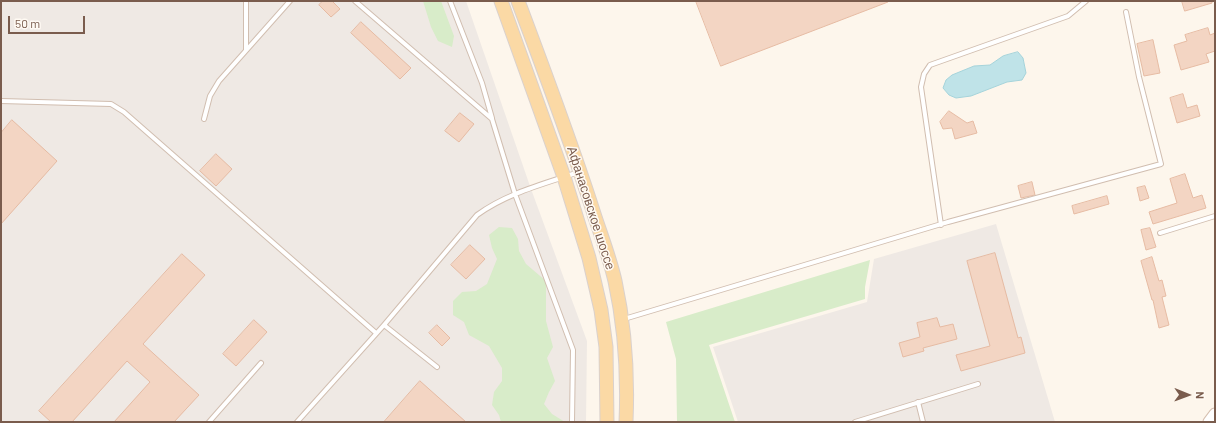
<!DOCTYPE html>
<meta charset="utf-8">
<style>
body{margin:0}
#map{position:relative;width:1216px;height:423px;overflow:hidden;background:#fdf6ec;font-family:Barlow,sans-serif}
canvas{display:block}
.frame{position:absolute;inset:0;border:2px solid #7a5c4d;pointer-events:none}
.north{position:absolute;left:1168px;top:375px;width:40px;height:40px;-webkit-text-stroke:3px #fffaf3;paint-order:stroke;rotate:91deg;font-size:11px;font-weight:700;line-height:16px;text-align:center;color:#7a5c4d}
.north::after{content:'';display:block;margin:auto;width:14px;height:18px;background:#7a5c4d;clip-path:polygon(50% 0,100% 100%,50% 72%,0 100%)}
.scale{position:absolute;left:8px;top:16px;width:77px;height:18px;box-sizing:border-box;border:2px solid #7a5c4d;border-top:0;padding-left:5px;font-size:12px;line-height:14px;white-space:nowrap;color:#7a5c4d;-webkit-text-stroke:3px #fffaf3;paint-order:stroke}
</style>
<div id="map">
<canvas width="1216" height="423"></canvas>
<div class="frame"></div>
<div class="north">N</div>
<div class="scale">50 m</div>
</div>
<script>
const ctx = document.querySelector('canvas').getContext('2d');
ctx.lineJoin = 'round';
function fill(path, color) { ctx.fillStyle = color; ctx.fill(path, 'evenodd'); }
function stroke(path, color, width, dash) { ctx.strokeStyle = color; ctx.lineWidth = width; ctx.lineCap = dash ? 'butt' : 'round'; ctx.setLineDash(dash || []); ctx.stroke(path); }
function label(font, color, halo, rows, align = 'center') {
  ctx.font = font + ' Barlow,sans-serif'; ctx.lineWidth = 3; ctx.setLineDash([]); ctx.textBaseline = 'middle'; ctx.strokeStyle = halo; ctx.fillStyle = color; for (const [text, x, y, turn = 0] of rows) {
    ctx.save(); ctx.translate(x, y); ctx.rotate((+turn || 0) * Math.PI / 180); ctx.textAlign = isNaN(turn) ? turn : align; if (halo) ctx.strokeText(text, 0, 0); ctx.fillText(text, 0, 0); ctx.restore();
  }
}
fill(new Path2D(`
 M1,1H466L531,189L587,341L586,422H1Z
 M996,224L1055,422H738L713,347L867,302L874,259Z`), '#efe9e4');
fill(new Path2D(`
 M423,1H441L454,36L452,47L438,41L431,27Z
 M499,227L512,228L518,239L519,251L526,264L546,281V321L553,347L547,358L555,381L549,392L544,404L552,414L565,422H501L499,415L492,405L494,392L502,381V368L489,346L469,335L464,322L453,315V301L462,292L476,291L487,284L497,259L492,248L489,235Z
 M870,260L865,287V299L709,345L735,422H677L676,359L666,322Z`), '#d8ecc9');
const water = new Path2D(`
 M1018,52L1023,58L1026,73L1022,80L1007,82L971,96L956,98L949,95L943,88L946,80L952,75L974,66L990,65L1003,56Z`);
fill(water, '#bfe3e8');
stroke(water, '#a5d3da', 1);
const building = new Path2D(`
 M323,1H332L340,9L331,17L319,5Z
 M696,1H888V2L721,66Z
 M1182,1H1212V3L1185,11Z
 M361,22L411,68L400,79L351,33Z
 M1208,28L1210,35L1215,33V51L1206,54L1209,62L1181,70L1174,45L1187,41L1185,35Z
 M1153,40L1160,73L1144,76L1137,44Z
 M1183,94L1187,108L1197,105L1200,116L1177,123L1170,98Z
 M949,111L967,123L973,121L977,133L955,139L952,128L943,129L940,122Z
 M460,113L474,124L459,142L445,131Z
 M12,120L57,161L1,224V133Z
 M216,154L232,169L216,186L200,171Z
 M1185,174L1193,198L1202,195L1206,208L1153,224L1149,212L1177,203L1170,179Z
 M1032,182L1035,195L1021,198L1018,186Z
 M1145,186L1149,198L1140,201L1137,188Z
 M1107,196L1109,204L1074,214L1072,206Z
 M1150,228L1156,247L1146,250L1141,230Z
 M470,245L485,259L466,279L451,265Z
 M995,253L1018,338L1021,337L1025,353L961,371L956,355L990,346L967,261Z
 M182,254L205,275L143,344L199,395L174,422H114L150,382L127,361L72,422H51L39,411Z
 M1152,257L1159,281L1162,280L1166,296L1162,297L1169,325L1159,328L1153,300H1152L1141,261Z
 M937,318L940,327L953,324L957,339L923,348L924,351L903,357L899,343L920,337L917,323Z
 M254,320L267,332L236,366L223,354Z
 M437,325L450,338L442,346L429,333Z
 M420,381L466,422H384Z`);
fill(building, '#f3d5c3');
stroke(building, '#e6bba3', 1);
const lane = new Path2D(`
 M246,1V50
 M355,1L492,119L515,194L573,350L572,422
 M450,1L482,83L492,118
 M1,101L111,104L124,112L376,333
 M204,119L210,96L219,81L290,1
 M941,225L921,87L924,74L930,65L1068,16L1086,1
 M1160,233L1215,216
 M624,319L948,222L1161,164L1139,77L1126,12
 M437,367L384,325L477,215C507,193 544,184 579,172
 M918,402L923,422
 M209,422L261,363
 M297,422L384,325
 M855,422L978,384`);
const secondary = new Path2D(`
 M1209,422L1215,414`);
const primary = new Path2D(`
 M501,1L564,177L589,258L601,310L606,347L607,422
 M518,1C545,73 572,144 595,217C602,238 610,259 615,281C625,327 628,375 626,422`);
stroke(lane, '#d1beb0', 6);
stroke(secondary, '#d6c0b0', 13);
stroke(primary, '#dad1cd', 15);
stroke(lane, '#fff', 4);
stroke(secondary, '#fff', 11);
stroke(primary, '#fbd9a5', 13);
label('13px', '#7a5c4d', '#fffaf3', [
 ["Афанасовское шоссе",591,208,72]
]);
</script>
